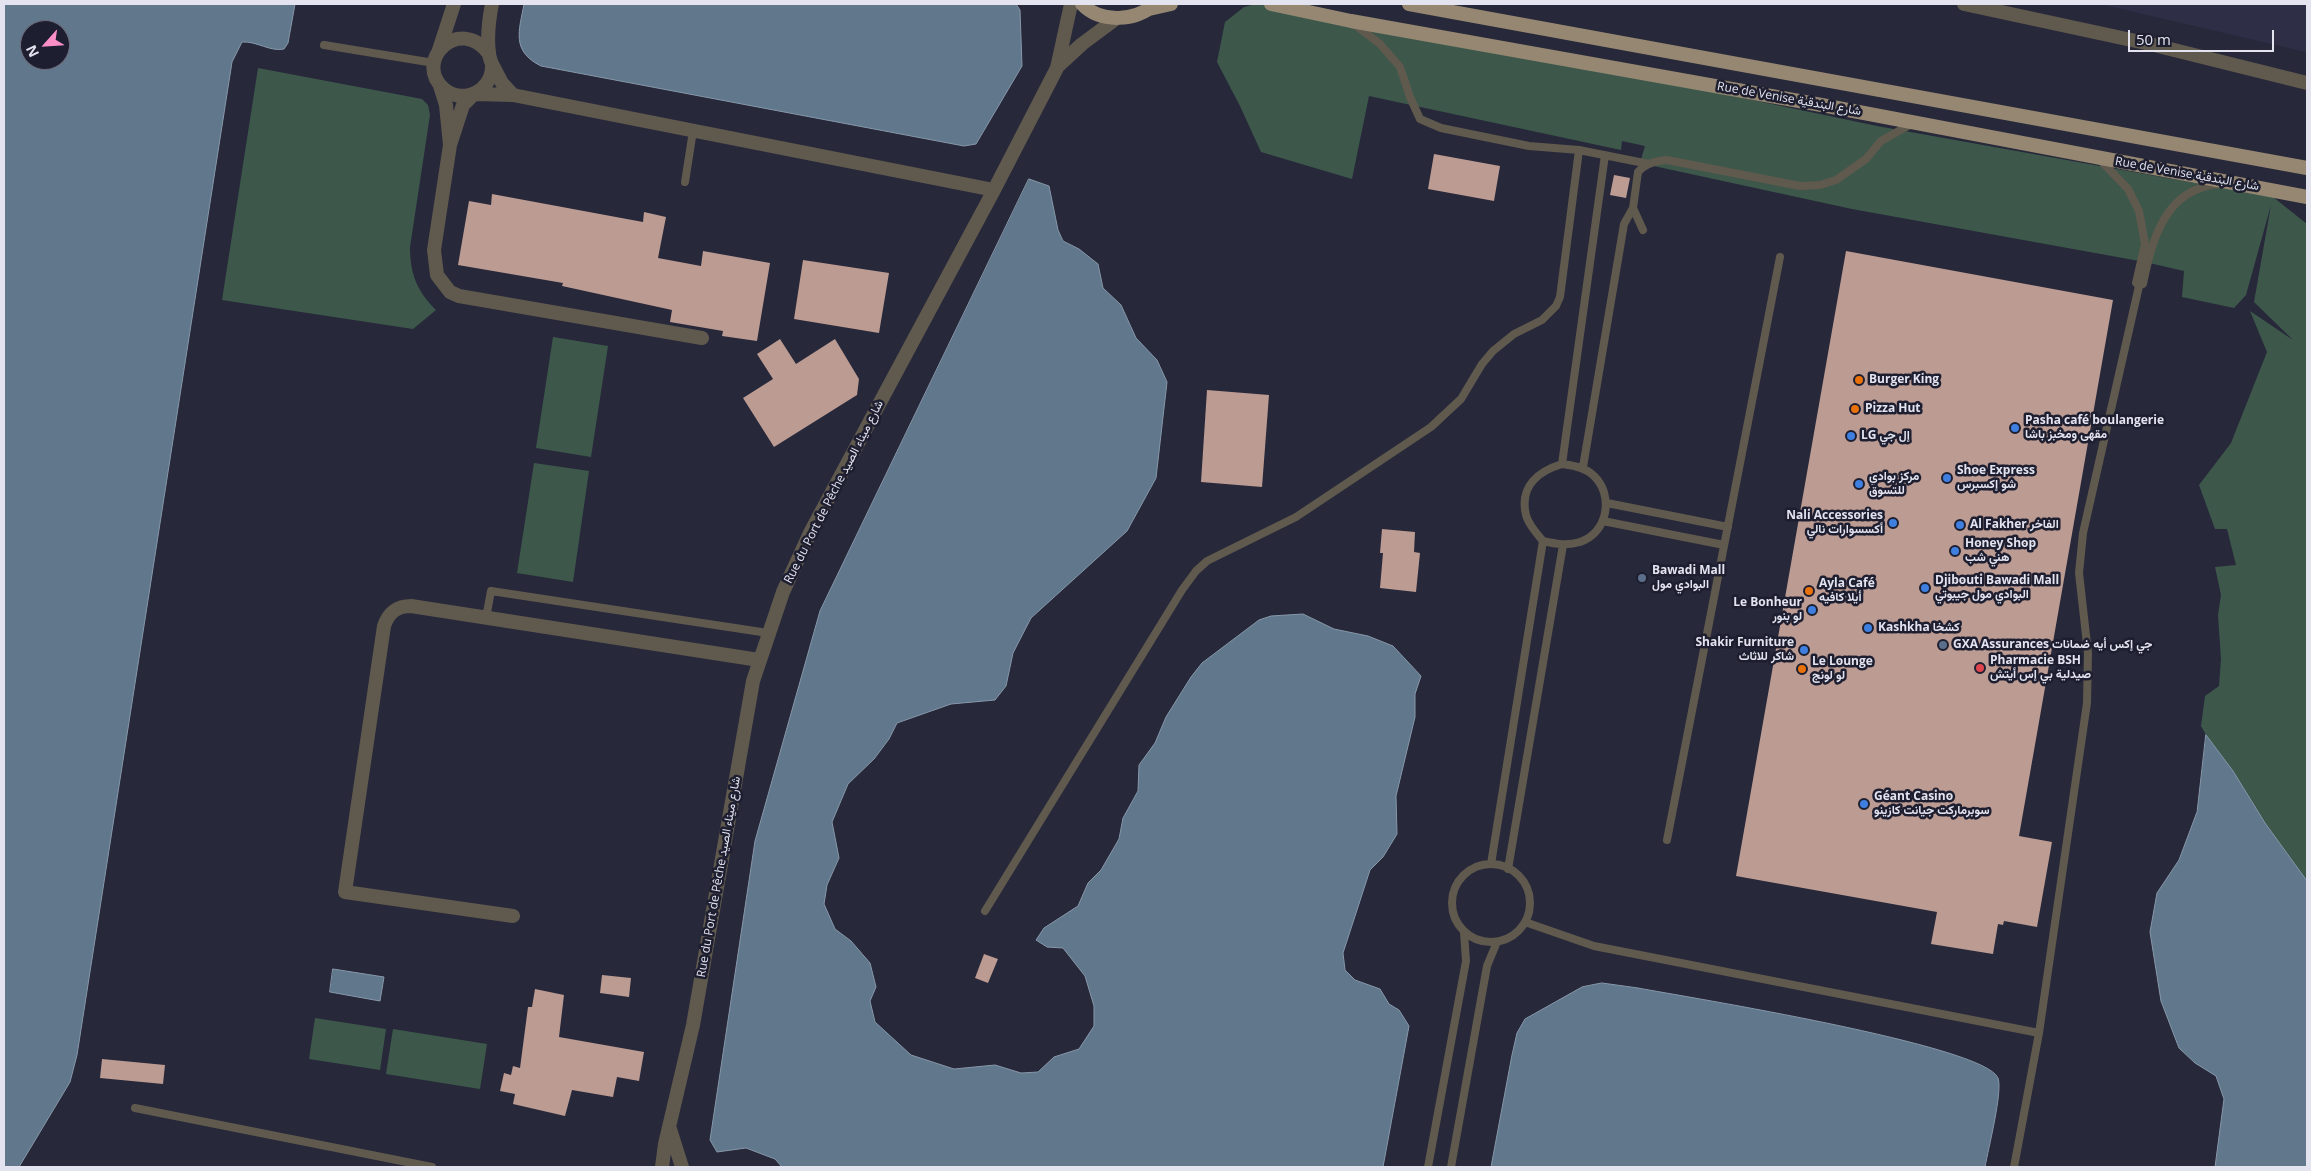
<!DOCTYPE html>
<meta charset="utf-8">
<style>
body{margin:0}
#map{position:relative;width:2311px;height:1171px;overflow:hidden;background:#27283a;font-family:"Open Sans",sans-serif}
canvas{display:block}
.frame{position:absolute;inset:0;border:5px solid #e3e4f0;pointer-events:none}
.north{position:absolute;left:20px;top:20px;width:50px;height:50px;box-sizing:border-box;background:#1d1e30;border:1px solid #6c6d7d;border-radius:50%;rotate:244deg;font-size:14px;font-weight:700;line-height:20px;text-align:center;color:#e3e4f0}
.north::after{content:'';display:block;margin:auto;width:18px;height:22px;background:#fa8fc7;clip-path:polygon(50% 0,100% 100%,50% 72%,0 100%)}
.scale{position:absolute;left:2128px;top:30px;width:146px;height:22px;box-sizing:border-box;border:2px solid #e3e4f0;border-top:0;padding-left:6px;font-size:15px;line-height:18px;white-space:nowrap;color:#e3e4f0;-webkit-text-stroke:4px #1d1e30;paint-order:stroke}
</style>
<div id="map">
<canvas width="2311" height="1171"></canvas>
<div class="frame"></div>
<div class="north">N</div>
<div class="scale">50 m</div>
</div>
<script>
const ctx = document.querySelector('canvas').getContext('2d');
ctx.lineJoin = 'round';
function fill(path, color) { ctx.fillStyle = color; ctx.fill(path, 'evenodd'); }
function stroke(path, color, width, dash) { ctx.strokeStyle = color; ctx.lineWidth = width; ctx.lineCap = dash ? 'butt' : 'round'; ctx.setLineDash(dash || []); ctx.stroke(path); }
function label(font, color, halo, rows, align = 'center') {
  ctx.font = font + ' "Open Sans",Vazirmatn,sans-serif'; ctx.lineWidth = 5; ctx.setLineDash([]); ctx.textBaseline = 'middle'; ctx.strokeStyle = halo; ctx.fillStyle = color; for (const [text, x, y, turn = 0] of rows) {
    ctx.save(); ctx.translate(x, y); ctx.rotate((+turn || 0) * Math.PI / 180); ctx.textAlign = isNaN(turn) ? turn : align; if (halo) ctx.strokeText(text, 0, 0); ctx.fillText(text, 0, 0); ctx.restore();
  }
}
fill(new Path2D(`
 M2100,4H2307V52H2306Z`), '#2e2f47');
fill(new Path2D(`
 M1256,4H1294L1877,126L2273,197L2307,224V881L2265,823L2233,771L2206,735L2201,726L2205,696L2219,686L2221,659L2218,615L2221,595L2215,567L2236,565L2227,529H2215L2199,485L2231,443L2267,352L2250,311L2293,340L2254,302L2271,205L2246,295L2234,308L2182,297L2184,271L2145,262L1852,209L1640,163L1645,146L1622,141L1621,150L1369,96L1352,179L1261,152L1240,106L1217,62L1225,22L1244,7Z
 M258,68L422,99L428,105L430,115L410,247C410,274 417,291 436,310L413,329L222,300Z
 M553,337L608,346L591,457L536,448Z
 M534,463L589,471L573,582L517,573Z
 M315,1018L386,1029L380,1070L309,1059Z
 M393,1029L487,1044L480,1089L386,1074Z`), '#3d584b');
const water = new Path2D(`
 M4,4H295L288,43L284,49C270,52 257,41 242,42L232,62L77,1055L70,1082L19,1167H4ZM30,30H60V60H30Z
 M524,4H1016L1020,10L1022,66L976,144L964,146L541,66C511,51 519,31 524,4Z
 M1029,179L1049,186L1058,230L1063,241L1079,249L1098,264L1103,288L1121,305L1136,338L1157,360L1167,382L1156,478L1127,531L1031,618L1013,653L1006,686L995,700L951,704L897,723L889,739L874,759L848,784L832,822L839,858L827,885L824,904L835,929L851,941L870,963L876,987L870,1001L875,1022L911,1055L954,1069L995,1065L1021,1073L1038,1072L1054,1057L1079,1049L1094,1026V1006L1085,976L1063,948L1047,947L1036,940L1044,928L1078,906L1088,883L1101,870L1119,839L1123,818L1138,791L1139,765L1155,743L1166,717L1191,677L1202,663L1259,620L1271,616L1303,614L1334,629L1368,636L1393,646L1421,676L1415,694V717L1396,796L1397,834L1383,857L1370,870L1343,953L1345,970L1355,980L1380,989L1389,1004L1399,1010L1409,1026L1383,1167H782L775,1159L746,1148L717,1152L710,1140L755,841L820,611Z
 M2206,735L2233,771L2265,823L2307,881V1167H2215L2224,1099L2216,1076L2195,1063L2179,1048L2161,1001L2150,932L2157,893L2179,860L2197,812Z
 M333,969L384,977L380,1001L330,992Z
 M1602,983L1638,988C1686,997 1985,1045 1998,1078C2003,1091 1988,1150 1985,1167H1491L1512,1055L1517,1033L1525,1019L1582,987Z`);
fill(water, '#60778c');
stroke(water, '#8798aa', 1);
fill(new Path2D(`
 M1434,154L1500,166L1494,201L1428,189Z
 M1614,175L1630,178L1626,198L1610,195Z
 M492,194L643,222L644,212L666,217L658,258L701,266L703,251L770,263L757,341L722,336L723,331L670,322L672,310L562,286L563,283L458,265L469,201L491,205Z
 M1846,251L2113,300L2019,836L2052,842L2037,927L2004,921L2003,925L1998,924L1993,954L1931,944L1937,912L1736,876Z
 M803,260L889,273L879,333L794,319Z
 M780,339L796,364L835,339L859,379L857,395L774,447L743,398L773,379L757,354Z
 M1207,390L1269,395L1262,487L1201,482Z
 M1382,529L1415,532L1414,552L1420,553L1416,592L1380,588L1383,553H1380Z
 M984,954L998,959L988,983L975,978Z
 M602,975L631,978L629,997L600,993Z
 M535,989L564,995L559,1037L644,1052L639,1081L617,1077L613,1097L572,1090L565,1116L513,1104L515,1094L500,1091L504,1073L511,1075L513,1066L520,1068L528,1007H532Z
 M102,1059L165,1065L163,1084L100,1078Z`), '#bc9b92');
stroke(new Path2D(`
 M1354,24L1380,44L1400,67L1410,97L1420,119L1441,128L1529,146L1579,150L1649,164
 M324,45L434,63
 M2100,160L2128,189L2139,211L2145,244L2136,283L2139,286
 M685,182L693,131
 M1633,208L1643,230
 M1562,464L1605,155
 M1562,464C1574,466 1585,467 1594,476C1614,495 1608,533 1580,542C1567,546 1556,544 1543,541C1537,534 1528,524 1526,515C1519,486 1539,471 1562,464Z
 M1583,467L1624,224L1633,208L1638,172C1646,163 1656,161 1667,160L1800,186L1820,185L1836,180L1866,159L1881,141L1913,123
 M1607,503L1728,527
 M1603,521L1724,545
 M486,618L491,591L768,633
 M1667,840L1780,257
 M1491,864L1543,541
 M1452 903a39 39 0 1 1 78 0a39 39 0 1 1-78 0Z
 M1508,869L1563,545
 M985,911L1182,590L1196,571L1207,561L1296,517L1431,427L1461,399L1482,364L1493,351L1514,334L1542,320L1556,306L1560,297L1579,150
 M1525,922L1594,946L2039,1033
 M135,1108L432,1167
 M1428,1167L1466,961L1464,932
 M1451,1167L1487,966L1497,942
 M2014,1167L2039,1033L2087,703L2088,653L2079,573L2083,533L2139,286L2143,284C2152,240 2165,188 2220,184`), '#60594e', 8);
stroke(new Path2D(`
 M1964,4L2150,44L2307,83
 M439,50L454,4
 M489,54C460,14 412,61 444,89C451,95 460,97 469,95C483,92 493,79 492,64C491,61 489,57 489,53C487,38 489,19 492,4
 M1057,67L1082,44L1117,18
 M440,86L446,105L450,145L463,105L474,94L513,95L502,83L492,64
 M513,95L994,190
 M450,145L434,250L437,275L450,292L459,296L702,338
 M513,916L345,892L384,626C389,612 397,606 411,606L759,660
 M670,1129L682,1167
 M662,1167L665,1144L693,1025L753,681L783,592L811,531L994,190L1057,68L1071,4`), '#60594e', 14);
stroke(new Path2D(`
 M1082,4C1101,24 1136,21 1155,4
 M1271,4L1351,21L1827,106L2307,197
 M1409,4L2307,168
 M1149,9L1171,4`), '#958771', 14);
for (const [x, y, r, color] of [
 [1859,380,5,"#e8710a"],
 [1855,409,5,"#e8710a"],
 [2015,428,5,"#3f7fe0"],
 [1851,436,5,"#3f7fe0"],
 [1947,478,5,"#3f7fe0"],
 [1859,484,5,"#3f7fe0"],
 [1893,523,5,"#3f7fe0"],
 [1960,525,5,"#3f7fe0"],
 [1955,551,5,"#3f7fe0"],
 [1642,578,5,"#5c6f8a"],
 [1925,588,5,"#3f7fe0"],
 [1809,591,5,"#e8710a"],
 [1812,610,5,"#3f7fe0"],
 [1868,628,5,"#3f7fe0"],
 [1943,645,5,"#5c6f8a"],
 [1804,650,5,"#3f7fe0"],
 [1980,668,5,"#e0444e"],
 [1802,669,5,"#e8710a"],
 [1864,804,5,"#3f7fe0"]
]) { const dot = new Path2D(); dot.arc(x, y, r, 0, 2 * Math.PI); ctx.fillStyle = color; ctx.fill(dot); stroke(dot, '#1d1e30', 2); }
label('12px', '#e3e4f0', '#1d1e30', [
 ["Rue de Venise شارع البندقية",1789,99,10],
 ["Rue de Venise شارع البندقية",2187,174,10],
 ["Rue du Port de Pêche شارع ميناء الصيد",834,492,-63],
 ["Rue du Port de Pêche شارع ميناء الصيد",719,877,-80]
]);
label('bold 12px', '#e3e4f0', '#1d1e30', [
 ["Burger King",1869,380],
 ["Pizza Hut",1865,409],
 ["Pasha café boulangerie",2025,421],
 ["مقهى ومخبز باشا",2025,435],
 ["LG إل جي",1861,436],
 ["Shoe Express",1957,471],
 ["شو إكسبرس",1957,485],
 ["مركز بوادي",1869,477],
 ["للتسوق",1869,491],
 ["Nali Accessories",1883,516,"right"],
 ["أكسسوارات نالي",1883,530,"right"],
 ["Al Fakher الفاخر",1970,525],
 ["Honey Shop",1965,544],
 ["هني شب",1965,558],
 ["Bawadi Mall",1652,571],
 ["البوادي مول",1652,585],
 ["Djibouti Bawadi Mall",1935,581],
 ["البوادي مول جيبوتي",1935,595],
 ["Ayla Café",1819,584],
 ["أيلا كافيه",1819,598],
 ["Le Bonheur",1802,603,"right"],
 ["لو بنور",1802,617,"right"],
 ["Kashkha كشخا",1878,628],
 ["Shakir Furniture",1794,643,"right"],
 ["شاكر للاثاث",1794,657,"right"],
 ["GXA Assurances جي إكس أيه ضمانات",1953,645],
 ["Pharmacie BSH",1990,661],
 ["صيدلية بي إس أيتش",1990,675],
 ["Le Lounge",1812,662],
 ["لو لونج",1812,676],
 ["Géant Casino",1874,797],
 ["سوبرماركت جيانت كازينو",1874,811]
], 'left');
</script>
